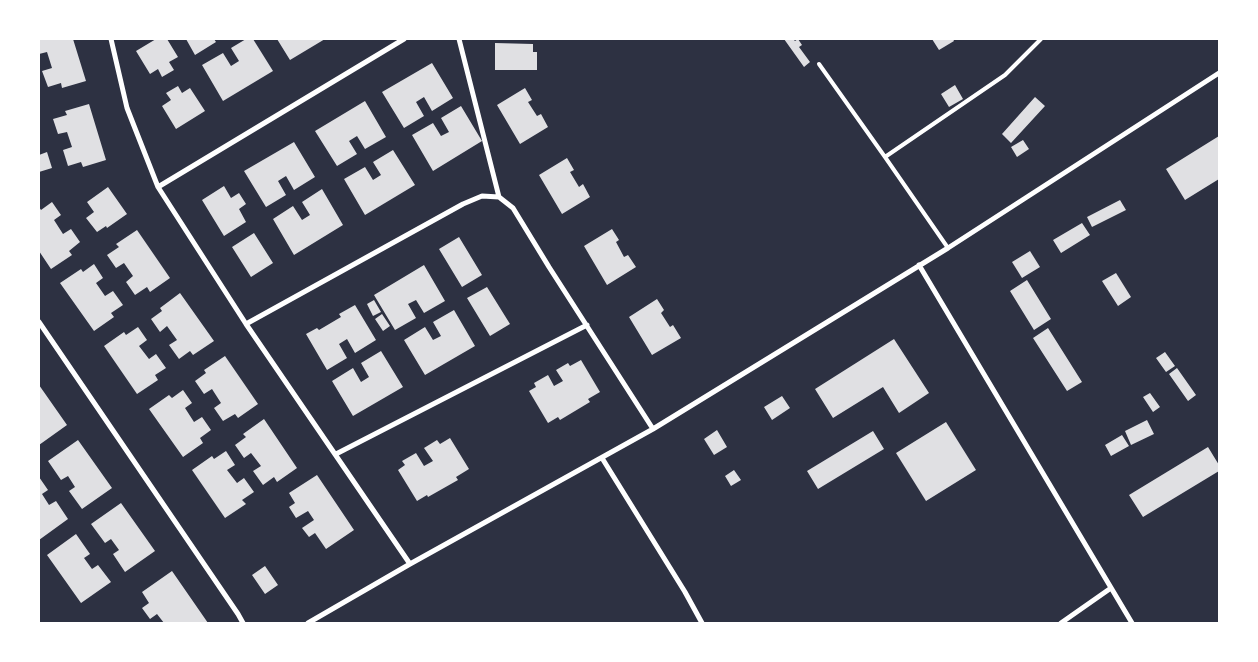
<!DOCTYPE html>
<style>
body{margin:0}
#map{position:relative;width:1258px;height:662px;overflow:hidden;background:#2d3142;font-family:"DejaVu Sans",sans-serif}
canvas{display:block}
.frame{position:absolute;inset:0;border:40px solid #fff;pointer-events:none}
</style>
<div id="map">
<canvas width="1258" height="662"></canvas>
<div class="frame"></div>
</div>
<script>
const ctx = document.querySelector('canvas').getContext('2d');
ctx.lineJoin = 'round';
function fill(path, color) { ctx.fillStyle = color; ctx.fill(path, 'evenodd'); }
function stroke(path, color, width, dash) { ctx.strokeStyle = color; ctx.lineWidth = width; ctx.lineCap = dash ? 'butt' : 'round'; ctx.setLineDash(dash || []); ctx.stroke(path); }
fill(new Path2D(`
 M39,39H73L86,81L62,88L61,83L48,87L42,71L52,68L47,52L39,54Z
 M156,39H167L178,57L169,62L174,70L162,77L158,69L150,74L136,51Z
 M186,39H214L216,42L195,55Z
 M246,39H253L273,71L223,101L202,65L223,53L231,66L239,61L231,48Z
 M277,39H325L290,60Z
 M784,39H793L795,41L798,39L802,45L799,47L810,62L804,67Z
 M932,39H953L954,41L939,50Z
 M495,43L533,44V52H537V70H495Z
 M432,63L453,98L432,111L424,97L416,102L424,116L404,128L382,92Z
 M955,85L963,99L949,107L941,94Z
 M178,86L182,93L190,88L205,111L176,129L162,106L171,100L166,93Z
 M525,88L532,100L528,102L537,116L541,114L548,127L520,144L497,105Z
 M1035,97L1045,106L1011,143L1002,134Z
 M365,101L386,137L365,149L357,136L349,141L357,154L337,166L315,131Z
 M89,104L106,160L83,167L81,162L68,166L63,150L72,147L67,132L58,134L53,119L67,115L65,111Z
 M461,106L482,141L433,171L412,135L433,123L441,136L449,132L441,118Z
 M1219,136V179L1185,200L1166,169Z
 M1023,140L1029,149L1017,157L1011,147Z
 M294,142L315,177L294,190L286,176L278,181L286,195L266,207L244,171Z
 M393,150L415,185L365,215L344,179L365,167L373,180L381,175L373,162Z
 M47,152L52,168L39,172V155Z
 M567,158L574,170L570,172L579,187L583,184L590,197L562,214L539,175Z
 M224,186L231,198L239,193L246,204L239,209L246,222L224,236L202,200Z
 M108,187L127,214L107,228L106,226L97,232L86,218L94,212L87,202Z
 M322,189L343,225L294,255L273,219L293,206L302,220L310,215L302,202Z
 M1120,200L1126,210L1092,227L1087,217Z
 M52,202L61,215L54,220L63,234L71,229L80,242L69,251L72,255L51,269L39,251V207L41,210Z
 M1082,223L1090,235L1061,253L1053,240Z
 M612,229L619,240L616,242L624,257L628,255L636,267L607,285L584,246Z
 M137,230L170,278L150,292L147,287L135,295L126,282L133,276L124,263L116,268L107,255L119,247L116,244Z
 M254,233L273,263L251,277L232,247Z
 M459,237L482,275L462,287L439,249Z
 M1030,251L1040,267L1022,278L1012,262Z
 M94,264L103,278L96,283L105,296L113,291L123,305L111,313L114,317L94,331L60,283L81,269L83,272Z
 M424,265L445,301L424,313L416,300L408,304L416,318L395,330L374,295Z
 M1116,273L1131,297L1118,306L1102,281Z
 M1027,280L1051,319L1034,330L1010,291Z
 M487,287L510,324L490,336L467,298Z
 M180,293L214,341L193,355L190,351L179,359L169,345L177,340L167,326L160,332L151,319L162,311L160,308Z
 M657,299L664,310L661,313L670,327L673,325L681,338L652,355L629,317Z
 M374,300L381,312L373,316L367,304Z
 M355,305L376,340L355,353L347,339L339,344L347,358L327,370L306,334L317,328L319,330L341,317L339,314Z
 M454,310L475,346L425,375L404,340L425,327L433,340L441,336L433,322Z
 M382,314L390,326L383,331L375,319Z
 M138,327L147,340L139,346L149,359L156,354L166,368L155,375L158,380L137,394L104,346L124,332L126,335Z
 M1048,328L1082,382L1067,391L1033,338Z
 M894,339L929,393L899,413L883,387L833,418L815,389Z
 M381,351L403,387L353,416L332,381L353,368L361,382L369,377L361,363Z
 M1165,352L1175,366L1166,372L1156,358Z
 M225,356L258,404L238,418L235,414L223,421L214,408L221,403L212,389L204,394L195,381L206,373L204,370Z
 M581,360L600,392L588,399L590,402L560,420L558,417L548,423L529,391L536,387L534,383L548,375L554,386L563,381L556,370L568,363L570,366Z
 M1177,368L1196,395L1188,401L1169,374Z
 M39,385L67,425L39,445Z
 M183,390L192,403L185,408L194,422L202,417L211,430L200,438L203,443L183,457L149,409L169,395L172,398Z
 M1150,393L1160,407L1153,412L1143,397Z
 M782,396L790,408L772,420L764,407Z
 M264,419L297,468L277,482L274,477L263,485L253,471L261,466L251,453L244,458L235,445L246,437L243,434Z
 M1147,420L1154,434L1131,445L1125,431Z
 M946,422L976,470L926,501L896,453Z
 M717,430L727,447L714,455L704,439Z
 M873,431L884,449L818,489L807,471Z
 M1122,435L1129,446L1111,456L1105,445Z
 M450,438L469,469L456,477L458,480L428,497L427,495L417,501L398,470L405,465L402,461L416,453L424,466L433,461L424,448L437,440L440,444Z
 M78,440L112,488L82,509L69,491L75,487L68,476L61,480L48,461Z
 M1208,447L1219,465V471L1143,517L1129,495Z
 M226,451L235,465L227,470L237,483L244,478L254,492L242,500L246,504L225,518L192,470L212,456L214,459Z
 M734,470L741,480L731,486L725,476Z
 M317,475L354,530L326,549L315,533L309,537L302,528L314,520L308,511L296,518L289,507L295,503L289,493Z
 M39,477L48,490L42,494L49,505L56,501L68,519L39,540Z
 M121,503L155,551L125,572L113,554L119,550L111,539L105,543L91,524Z
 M76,534L90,554L84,558L92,569L98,565L111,582L81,603L47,555Z
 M265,566L278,585L265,594L252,575Z
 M172,571L208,623H164L157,614L150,619L142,608L149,603L142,592Z`), '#e0e0e3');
stroke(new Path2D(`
 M819,64L885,157L948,248
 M885,157L1005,75L1041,39`), '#fff', 4);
stroke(new Path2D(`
 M111,39L127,108L158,187L246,324L410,564
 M459,39L499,197
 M158,187L404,39
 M919,265L1132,623
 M39,322L238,614L243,623
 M246,324L463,204L482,196L499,197L513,208L549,267L653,429
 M336,454L587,325
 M602,458L685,592L702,623
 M308,623L410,564L653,429L948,248L1219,73
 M1061,623L1111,588`), '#fff', 5);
</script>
